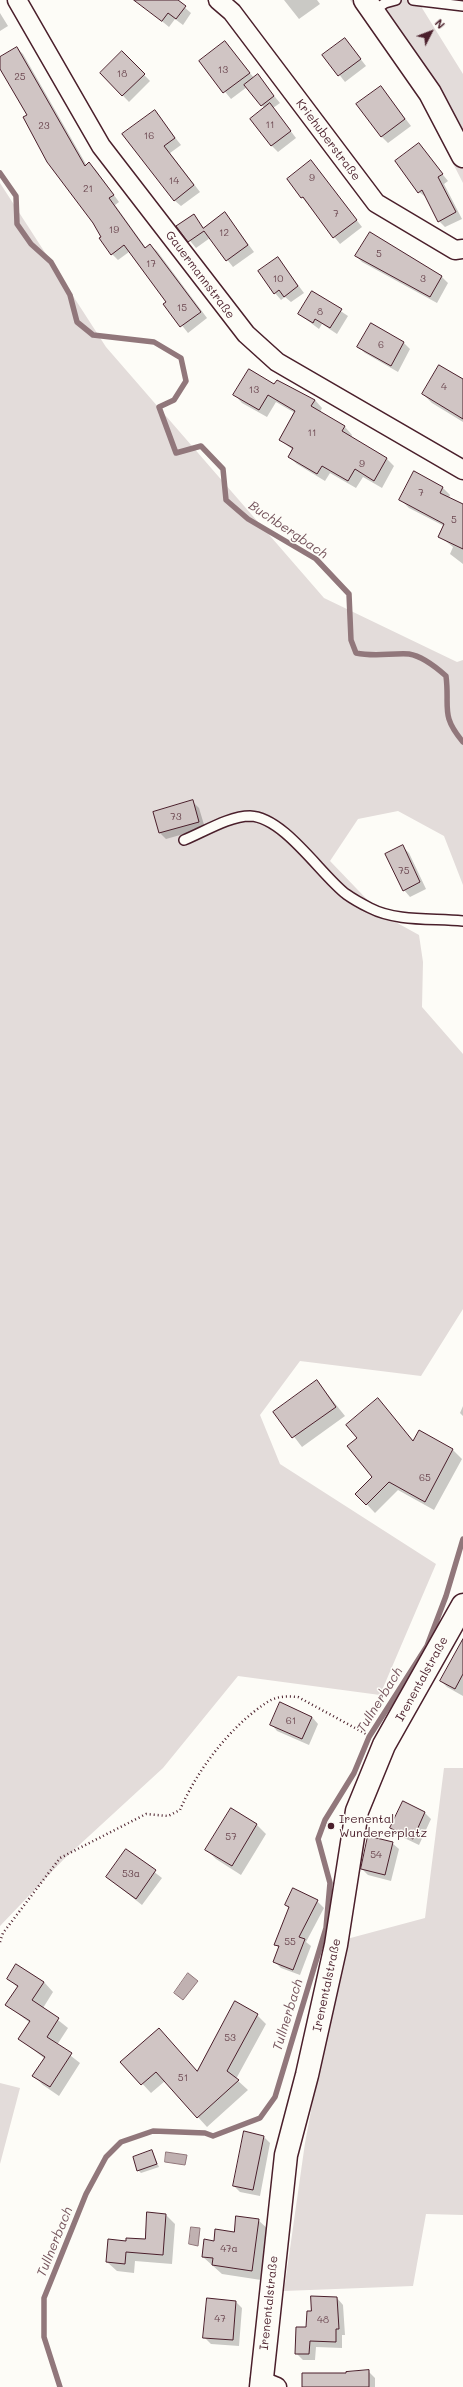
<!DOCTYPE html>
<meta charset="utf-8">
<style>
body{margin:0}
#map{position:relative;width:463px;height:2387px;overflow:hidden;background:#fdfcf7;font-family:Mali,sans-serif}
canvas{display:block}
.north{position:absolute;left:411px;top:12px;width:40px;height:40px;-webkit-text-stroke:3px #fdfcf7;paint-order:stroke;rotate:48deg;font-size:11px;font-weight:700;line-height:16px;text-align:center;color:#4a1f2b}
.north::after{content:'';display:block;margin:auto;width:14px;height:18px;background:#4a1f2b;clip-path:polygon(50% 0,100% 100%,50% 72%,0 100%)}
</style>
<div id="map">
<canvas width="463" height="2387"></canvas>
<div class="north">N</div>
</div>
<script>
const ctx = document.querySelector('canvas').getContext('2d');
ctx.lineJoin = 'round';
function fill(path, color) { ctx.fillStyle = color; ctx.fill(path, 'evenodd'); }
function stroke(path, color, width, dash) { ctx.strokeStyle = color; ctx.lineWidth = width; ctx.lineCap = dash ? 'butt' : 'round'; ctx.setLineDash(dash || []); ctx.stroke(path); }
function label(font, color, halo, rows, align = 'center') {
  ctx.font = font + ' Mali,sans-serif'; ctx.lineWidth = 3; ctx.setLineDash([]); ctx.textBaseline = 'middle'; ctx.strokeStyle = halo; ctx.fillStyle = color; for (const [text, x, y, turn = 0] of rows) {
    ctx.save(); ctx.translate(x, y); ctx.rotate((+turn || 0) * Math.PI / 180); ctx.textAlign = isNaN(turn) ? turn : align; if (halo) ctx.strokeText(text, 0, 0); ctx.fillText(text, 0, 0); ctx.restore();
  }
}
fill(new Path2D(`
 M350,0H426L422,8L463,74V183L418,95Z
 M0,183L106,347L324,598L457,662L463,660V885L444,836L398,811L358,819L330,861L381,914L419,935L423,962L422,1007L463,1054V1309L421,1376L300,1361L260,1415L280,1464L436,1564L380,1695L238,1676L163,1768L64,1859L0,1926Z
 M444,1768H463V2215L426,2214L413,2286L284,2291L305,2143L343,1940L425,1918Z
 M0,2083L20,2088L0,2164Z`), '#e3dcda');
const water = new Path2D(`
 M188,1973L198,1981L183,2000L174,1993Z
 M166,2152L187,2155L185,2165L165,2162Z
 M191,2227L200,2228L198,2246L189,2244Z`);
fill(water, '#c0b1b1');
stroke(water, '#91777b', 1);
fill(new Path2D(`
 M136,0H176L191,13L183,25L175,19L169,27Z
 M284,0H317L320,4L299,19Z
 M0,13L8,26L0,31Z
 M345,39L366,66L345,82L324,55Z
 M17,48L23,54L87,166L89,164L96,170L119,202L115,205L146,248L150,245L157,251L207,318L188,333L165,304L167,302L129,252L118,260L112,254L28,115L0,67V58Z
 M231,49L254,78L257,75L280,103L273,108L296,138L278,152L271,145L265,109L247,87L231,99L200,61Z
 M122,52L150,81L129,102L101,73Z
 M381,87L411,126L388,143L381,136Z
 M155,112L181,145L170,153L200,192L181,206L174,200Z
 M418,144L448,181L444,184L462,219L445,227L439,221L427,198L419,192Z
 M311,161L362,227L340,244L288,180Z
 M225,213L254,252L233,267L210,238L196,248L178,226L193,216L204,228Z
 M370,233L442,277L448,283L437,303L362,262L356,256Z
 M278,258L304,293L291,302L285,297L281,300L275,293Z
 M312,292L348,316L337,334L322,324L319,329L299,314Z
 M371,324L404,343L410,349L398,372L365,353L358,347Z
 M463,380V422L432,403L423,394Z
 M275,386L315,400L322,408L320,412L345,427L352,435L351,437L387,459L394,466L382,488L363,477L356,488L330,473L325,481L297,464L289,457L293,450L280,440L295,413L276,402L267,417L242,403L235,395Z
 M442,487L450,495L449,498L463,505V564L450,554L453,547L439,536L444,526L409,508L401,500Z
 M193,802L199,808L205,828L166,839L160,833Z
 M403,847L409,853L426,889L410,897L404,890Z
 M317,1381L345,1416L302,1447L275,1412Z
 M378,1400L414,1442L419,1432L453,1450L462,1459L434,1510L398,1490L375,1513L357,1494L373,1477L358,1439Z
 M463,1406V1416L460,1413Z
 M463,1641V1696L447,1687L441,1681Z
 M312,1717L318,1724L309,1745L277,1731L271,1724Z
 M403,1802L425,1813L431,1819L419,1845L398,1835L391,1828Z
 M231,1809L257,1825L266,1834L241,1875L216,1859L206,1849Z
 M392,1843L399,1849L391,1881L368,1875L362,1869Z
 M126,1850L162,1878L142,1905L107,1877Z
 M317,1901L324,1908L306,1942L311,1946L300,1975L281,1968L274,1961L279,1948L276,1945L289,1908L286,1905Z
 M17,1965L44,1982L53,1992L43,2008L68,2028L57,2045L80,2063L59,2096L43,2085L34,2076L45,2059L20,2039L30,2023L7,2005L18,1988L8,1978Z
 M257,2015L266,2024L236,2079L248,2090L207,2127L165,2081L151,2093L122,2062L197,2072Z
 M264,2137L270,2143L260,2196L240,2192L234,2186Z
 M152,2151L159,2167L141,2173L138,2170Z
 M166,2215L175,2224L172,2264L135,2261L134,2273L117,2271L107,2262L127,2242L146,2240Z
 M258,2220L268,2229L261,2280L222,2274L203,2257L215,2242Z
 M337,2298L343,2305L345,2335H342V2348L316,2347L315,2360H303L296,2353L312,2312Z
 M208,2299L236,2302L242,2308L239,2346L211,2344L204,2337Z
 M368,2371L375,2378V2387H303L347,2374Z`), '#0003');
stroke(new Path2D(`
 M0,173L16,196L17,224L31,244L51,262L70,295L77,322L93,335L154,342L181,358L186,381L174,400L159,407L176,453L201,446L223,469L226,500L248,519L316,559L349,594L351,640L356,653C374,657 391,653 409,654C422,656 437,668 446,676C450,708 440,715 463,742
 M60,2387L44,2337V2298L86,2194L106,2157L121,2142L153,2131L205,2133L213,2136L260,2118L275,2097L326,1928L330,1883L318,1839L325,1820L354,1773L369,1737L427,1646L446,1596L463,1539`), '#91777b', 5.5);
const building = new Path2D(`
 M134,0H178L186,6L176,19L168,13L162,21Z
 M345,38L361,59L338,76L322,55Z
 M225,41L250,73L223,93L199,61Z
 M17,47L85,166L89,162L114,195L109,198L145,248L150,244L201,312L180,327L163,304L166,302L124,245L111,255L99,238L101,237L93,223L47,162L23,117L27,115L0,69V57Z
 M122,51L145,74L122,96L100,73Z
 M258,74L274,96L261,106L244,85Z
 M381,86L405,119L381,137L356,104Z
 M270,103L291,131L271,146L250,119Z
 M155,110L175,138L164,146L194,185L174,201L122,134Z
 M419,143L443,174L438,177L456,212L438,222L422,190L418,193L395,161Z
 M311,160L357,220L333,238L303,197L301,198L287,179Z
 M225,212L248,245L226,261L204,231L188,242L176,226L194,214L203,228Z
 M370,232L442,276L430,297L355,256Z
 M278,257L298,286L284,297L279,290L274,294L258,271Z
 M312,291L342,309L330,328L315,319L313,323L298,314Z
 M371,323L404,342L391,366L357,347Z
 M439,365L463,379V419L422,394Z
 M249,369L274,384L277,380L315,400L311,406L345,426L342,431L387,458L374,481L355,469L348,481L322,466L317,474L288,457L293,448L279,440L295,411L268,395L259,410L233,395Z
 M414,471L443,487L440,493L463,504V549L438,537L444,524L399,500Z
 M193,800L199,822L159,833L153,812Z
 M403,845L420,882L403,891L385,854Z
 M317,1380L336,1407L292,1438L273,1412Z
 M378,1398L413,1441L419,1430L453,1449L425,1502L389,1482L366,1505L355,1494L372,1477L347,1446L357,1438L346,1425Z
 M463,1639V1674L455,1689L440,1681Z
 M280,1702L312,1717L302,1739L270,1725Z
 M403,1801L425,1812L413,1839L390,1828Z
 M231,1808L257,1824L232,1866L205,1850Z
 M368,1836L393,1842L385,1875L361,1869Z
 M126,1849L156,1870L136,1899L106,1877Z
 M293,1888L318,1900L299,1937L305,1939L293,1970L273,1962L279,1946L274,1945L289,1907L285,1905Z
 M16,1964L44,1982L32,2000L59,2018L47,2037L72,2053L50,2087L32,2076L45,2057L18,2039L30,2021L5,2005L18,1986L7,1979Z
 M235,2001L258,2014L227,2071L239,2080L197,2118L156,2072L141,2085L120,2062L159,2028L197,2071Z
 M244,2131L264,2136L253,2190L233,2186Z
 M152,2150L157,2164L137,2171L133,2157Z
 M147,2212L166,2214L163,2255L126,2252L125,2264L106,2262L108,2239L126,2241V2238L145,2239Z
 M236,2216L259,2219L252,2271L212,2265L213,2258L202,2257L204,2239L214,2241L215,2229L234,2232Z
 M311,2296L337,2297L339,2329H336V2342L310,2341L309,2354H295L296,2327H306L307,2311H311Z
 M207,2298L236,2301L233,2340L203,2338Z
 M369,2370V2387H302V2373H346V2372Z`);
fill(building, '#d0c5c4');
stroke(building, '#4a1f2b', 1);
const service = new Path2D(`
 M413,0L463,6
 M373,11L385,3L396,0
 M184,840C204,832 229,816 250,816C284,817 321,875 346,894C353,899 362,904 370,908C397,922 433,918 463,921`);
const minor = new Path2D(`
 M17,0L101,146L246,334L277,362L463,470
 M218,0L232,12L376,203L455,250L463,249
 M260,2380L277,2387`);
const tertiary = new Path2D(`
 M365,0L430,93L463,156
 M261,2387L286,2155L307,2075L336,1945L357,1811L384,1745L463,1605`);
stroke(service, '#4a1f2b', 12);
stroke(minor, '#4a1f2b', 21);
stroke(tertiary, '#4a1f2b', 25);
stroke(new Path2D(`
 M0,1942L3,1933L60,1858L146,1814L168,1816L180,1810C197,1770 231,1725 269,1701C278,1696 288,1696 298,1697L368,1735`), '#4a1f2b', 2.5, [1, 3]);
stroke(service, '#fdfcf7', 9);
stroke(minor, '#fdfcf7', 18);
stroke(tertiary, '#fdfcf7', 22);
for (const [x, y, r, color] of [
 [331,1826,4,"#4a1f2b"]
]) { const dot = new Path2D(); dot.arc(x, y, r, 0, 2 * Math.PI); ctx.fillStyle = color; ctx.fill(dot); stroke(dot, '#fdfcf7', 1.5); }
label('10px', '#6c4851', null, [
 ["13",223,70],
 ["18",122,74],
 ["25",20,77],
 ["11",270,125],
 ["23",44,126],
 ["16",149,136],
 ["9",312,178],
 ["14",174,181],
 ["21",88,189],
 ["7",336,214],
 ["19",114,230],
 ["12",224,233],
 ["5",379,254],
 ["17",151,264],
 ["10",278,279],
 ["3",423,279],
 ["15",182,308],
 ["8",320,312],
 ["6",381,345],
 ["4",444,387],
 ["13",254,390],
 ["11",312,433],
 ["9",362,464],
 ["7",421,493],
 ["5",454,520],
 ["73",176,817],
 ["75",404,871],
 ["65",425,1478],
 ["61",291,1721],
 ["57",231,1837],
 ["54",376,1855],
 ["53a",131,1874],
 ["55",290,1942],
 ["53",230,2038],
 ["51",183,2078],
 ["47a",229,2249],
 ["47",220,2319],
 ["48",323,2320]
]);
label('12px', '#4a1f2b', '#fdfcf7', [
 ["Kriehuberstraße",328,140,53],
 ["Gauermannstraße",200,275,53],
 ["Irenentalstraße",422,1679,-61],
 ["Irenentalstraße",327,1985,-78],
 ["Irenentalstraße",269,2303,-84]
]);
label('12px', '#4a1f2b', '#fdfcf7', [
 ["Irenental",339,1819],
 ["Wundererplatz",339,1833]
], 'left');
label('italic 13px', '#73525a', '#fdfcf7', [
 ["Buchbergbach",288,530,34],
 ["Tullnerbach",380,1700,-58],
 ["Tullnerbach",288,2015,-73],
 ["Tullnerbach",55,2242,-68]
]);
</script>
